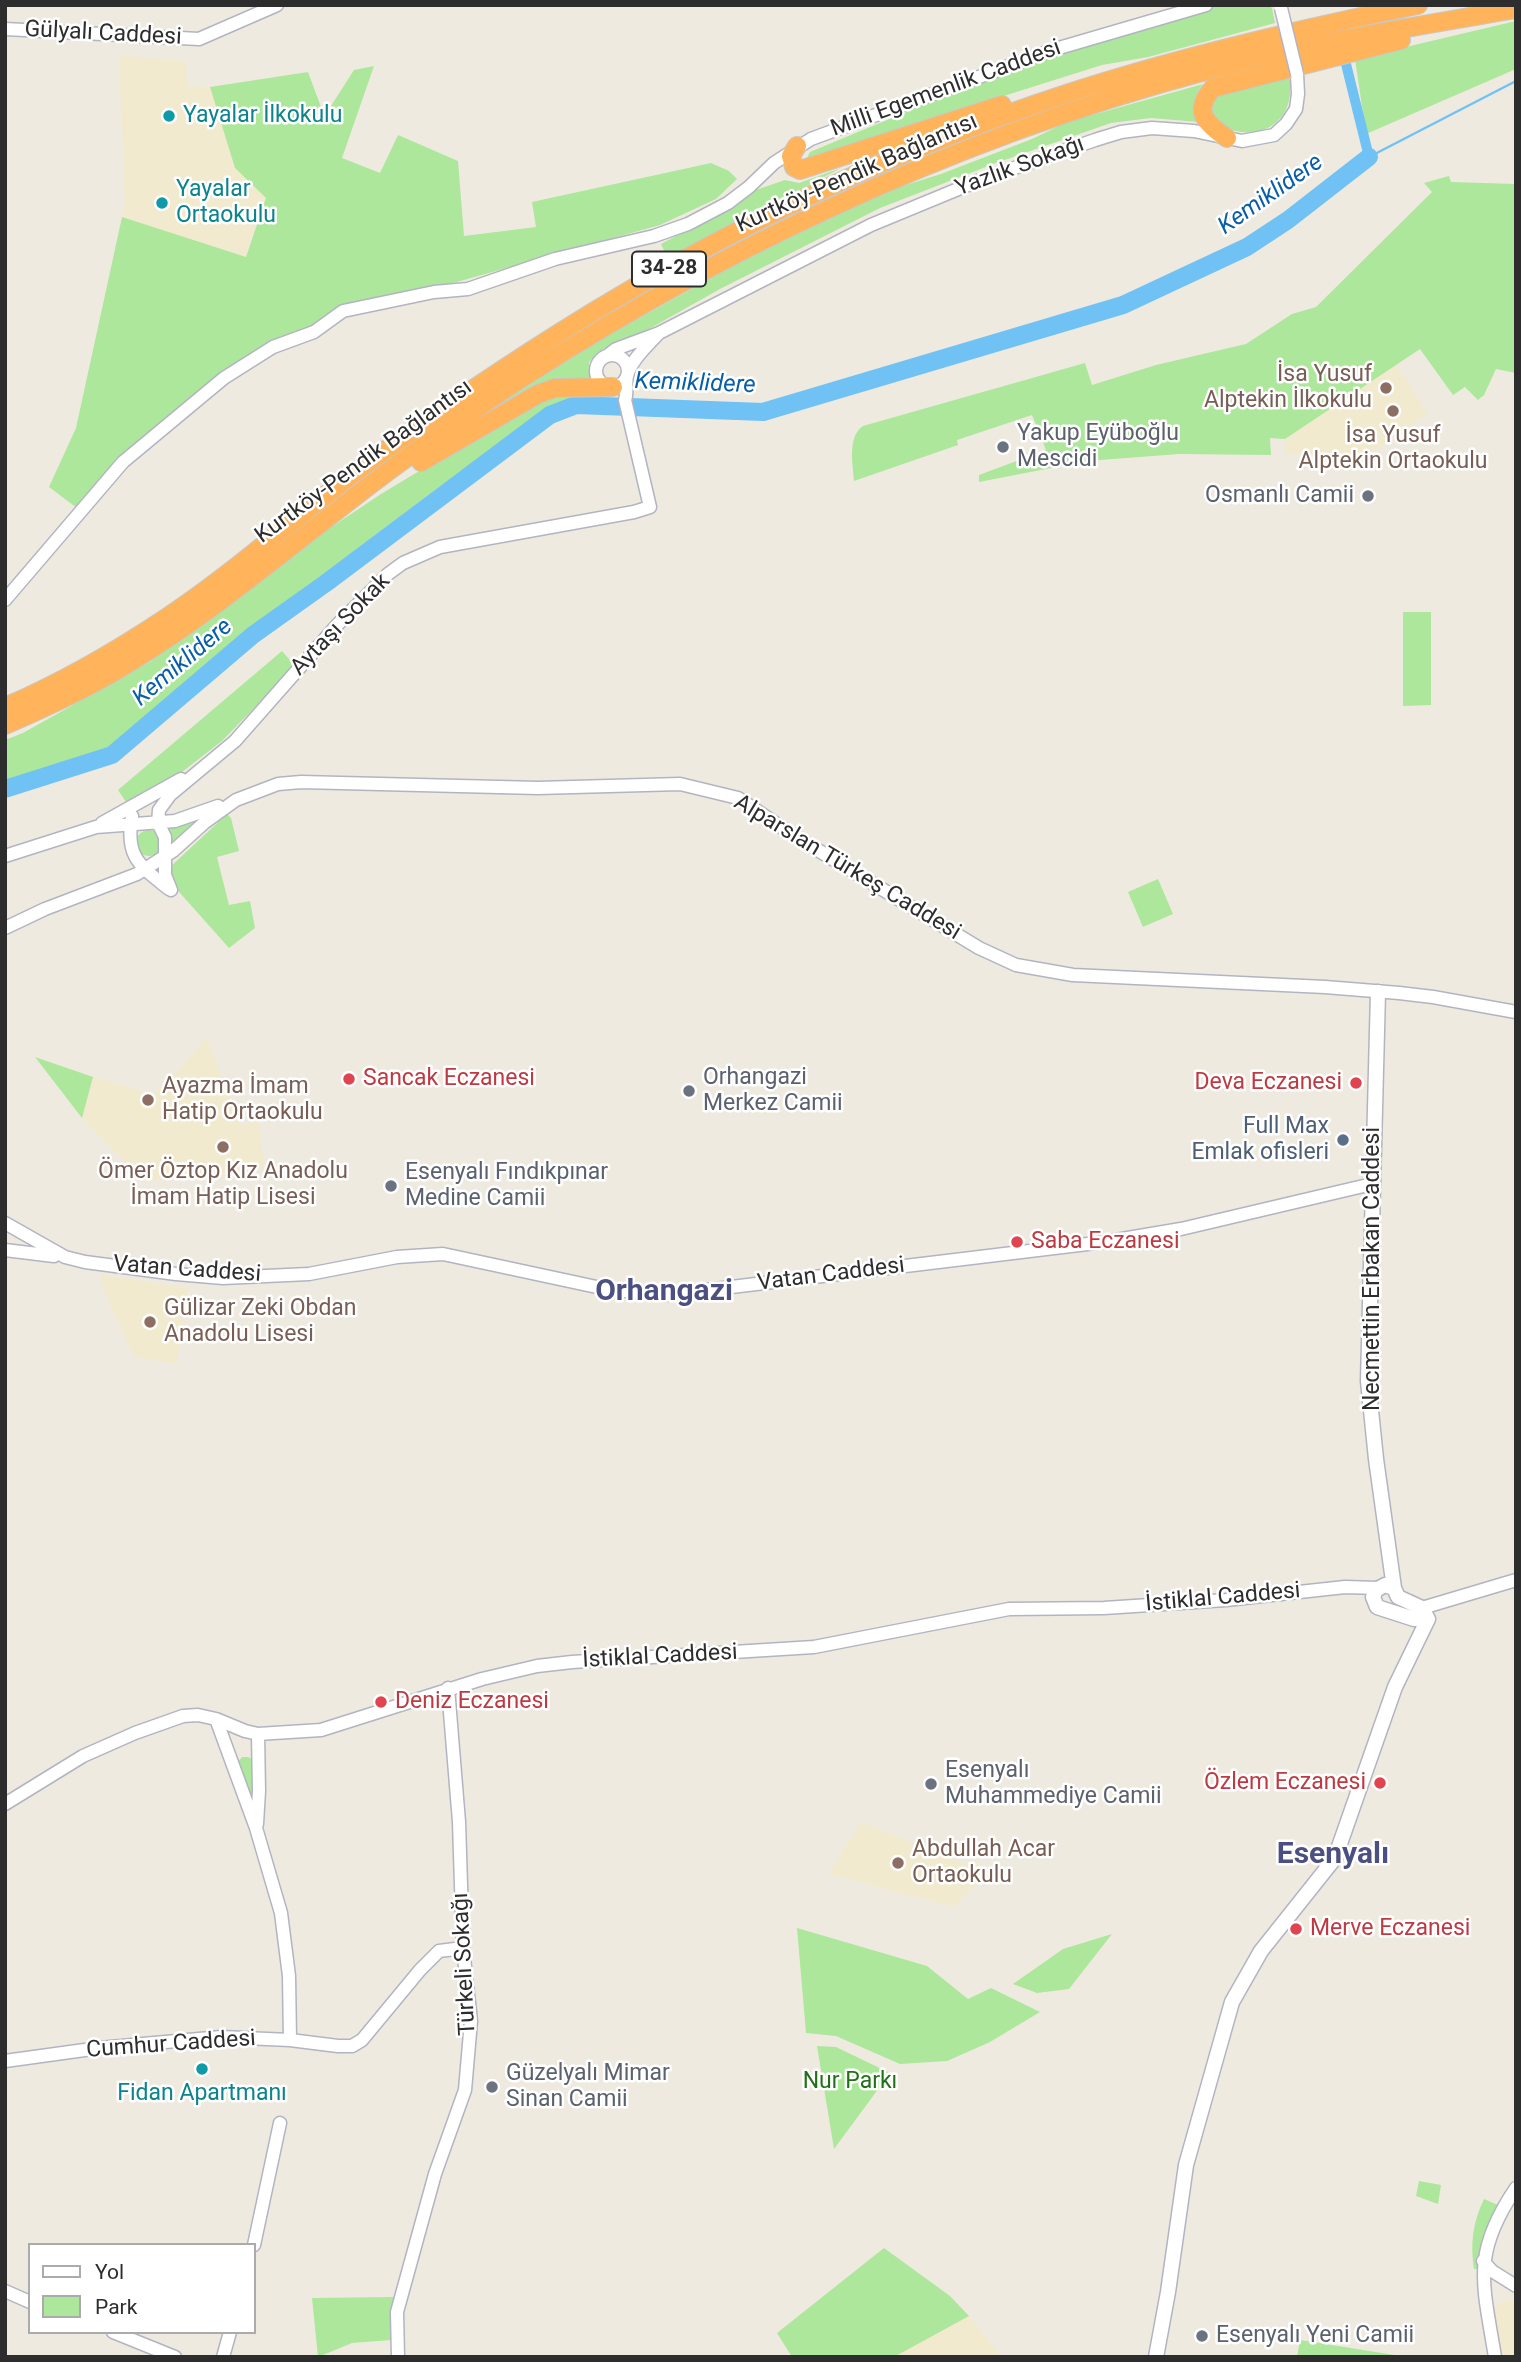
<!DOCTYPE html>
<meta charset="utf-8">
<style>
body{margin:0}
#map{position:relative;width:1521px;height:2362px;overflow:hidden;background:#efeae0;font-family:Roboto,sans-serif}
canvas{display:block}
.frame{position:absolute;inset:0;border:7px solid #2d2d2d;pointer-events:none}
.legend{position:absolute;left:28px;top:2243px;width:228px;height:91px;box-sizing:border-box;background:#fff;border:2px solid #ababab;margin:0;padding:9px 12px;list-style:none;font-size:21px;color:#2d2d2d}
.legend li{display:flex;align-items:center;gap:14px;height:35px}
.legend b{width:35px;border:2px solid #ababab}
</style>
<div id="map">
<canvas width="1521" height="2362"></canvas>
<div class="frame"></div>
<ul class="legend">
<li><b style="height:9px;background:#fff"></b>Yol</li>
<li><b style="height:19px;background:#ace79b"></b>Park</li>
</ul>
</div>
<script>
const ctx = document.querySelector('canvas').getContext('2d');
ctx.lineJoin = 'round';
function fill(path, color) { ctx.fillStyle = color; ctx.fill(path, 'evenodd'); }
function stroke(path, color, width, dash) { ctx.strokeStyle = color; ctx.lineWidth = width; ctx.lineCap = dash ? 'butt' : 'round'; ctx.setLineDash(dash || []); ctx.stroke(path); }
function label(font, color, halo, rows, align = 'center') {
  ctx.font = font + ' Roboto,sans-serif'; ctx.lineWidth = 5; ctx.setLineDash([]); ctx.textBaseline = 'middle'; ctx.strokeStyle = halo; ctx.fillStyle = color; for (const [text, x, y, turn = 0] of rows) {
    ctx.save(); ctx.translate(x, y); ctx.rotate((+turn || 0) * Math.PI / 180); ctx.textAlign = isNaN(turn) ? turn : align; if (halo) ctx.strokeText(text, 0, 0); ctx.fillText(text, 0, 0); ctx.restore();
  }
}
fill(new Path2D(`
 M119,55L186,61L187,86L210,87L235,168L266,198L245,258L122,217L125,206Z
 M1396,364L1428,413L1378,449L1356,456L1285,454V439Z
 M207,1038L241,1126L259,1121L264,1169L196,1178L143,1181L82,1118L93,1077L155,1094Z
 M102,1275L188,1288L177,1364L134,1357L101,1284Z
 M861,1822L967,1865L970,1861L991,1869L954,1907L828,1874Z
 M1508,2299L1516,2302V2357H1501L1494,2308Z
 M969,2316L1002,2357H894Z`), '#f1eacf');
fill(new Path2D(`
 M1212,5H1268L1272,8L1275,23L1148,57L1102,65L807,158L810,152L1043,55Z
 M1516,21V69L1366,134L1355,59Z
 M374,66L342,158L380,173L398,135L458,161L464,236L536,227L532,202L711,163L729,171L737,179L716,199L660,225L446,285L349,304L310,328L228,368L117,458L77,508L49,487L76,428L122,217L246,257L266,198L235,168L210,87L308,72L321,107L329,109L354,70Z
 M1289,74C1303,151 1202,145 1212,96Z
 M1203,84C1193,97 1191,108 1198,122L1151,118L1111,123L996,163L880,208L720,289L640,334L603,349L589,362L590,379L545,382L468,424L598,341L751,256L854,207L896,188L941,174L1032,139L1067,122Z
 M841,168L668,259L661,244L716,215L744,194L785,180L799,183Z
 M1449,176L1451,182L1516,184V373L1496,369L1484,395L1478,400L1465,387L1453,395L1420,349L1285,439L1270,438L1271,455L1179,454L1087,461L979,482V475L1046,450L1032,415L957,440L958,445L854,481C853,464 847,437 863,426L1085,363L1092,385L1156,365L1246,344L1292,314L1316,307L1432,192L1424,183Z
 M588,395L613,400L573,398L548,408L439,487L261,621L112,748L5,781V740L23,733L151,661L315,538L381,494L524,408L554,397Z
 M1403,612H1431V705L1403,706Z
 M282,651L295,666L222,741L173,779L128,805L118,790Z
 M227,814L231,818L239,851L217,857L229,905L250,901L255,928L229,948L172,884L169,868Z
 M199,818L200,821L174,845L166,827Z
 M136 843a13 13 0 1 1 26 0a13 13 0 1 1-26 0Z
 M1158,879L1173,914L1143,927L1128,892Z
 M35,1057L93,1077L82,1118Z
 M242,1757H248L254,1760V1800H249L237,1763Z
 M797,1928L927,1966L968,1999L991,1988L1040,2012L990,2042L947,2061L900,2064L836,2036L806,2033Z
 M1112,1934L1069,1989L1037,1993L1013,1984L1063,1949Z
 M817,2046L836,2047L890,2073L834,2149Z
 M1419,2181L1441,2185L1438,2204L1416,2196Z
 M1484,2199L1498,2205L1480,2249L1478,2269H1474C1470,2243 1473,2222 1484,2199Z
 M884,2248L950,2296L969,2316L894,2357H792L777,2333Z
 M395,2297L394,2305L390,2310L391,2340L352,2343L318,2357L312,2298Z
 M1300,2340L1407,2357H1297Z`), '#ace79b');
stroke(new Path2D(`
 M1369,157L1516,81`), '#70c2f4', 2.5);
stroke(new Path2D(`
 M1345,60L1369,157`), '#70c2f4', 10);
stroke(new Path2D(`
 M5,789L112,755L253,635L326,583L550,415L576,405L763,412L1123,305L1247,247L1288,220L1369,157`), '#70c2f4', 18);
const tertiary = new Path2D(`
 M5,29L199,39L277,5
 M596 371a16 16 0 1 1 32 0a16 16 0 1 1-32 0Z
 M607,356L616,349L659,333L871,225L980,180L1095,140L1121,132L1152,128L1194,131L1242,141L1274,135L1286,124L1296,109L1298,94L1297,74
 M5,600L123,462L224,378L273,347L314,332L343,311L434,292L468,289L555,259L654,236L688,224L728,203L749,187L774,163L811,139L1052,50L1206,5
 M132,816C125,857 139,865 169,889
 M102,823L181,779
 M5,856L96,827L175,821L218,806
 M171,890L165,875V837L158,823L159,810L170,795L235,741L338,624L388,574L403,563L440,547L634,512L650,507L625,400C628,392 625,384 627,376C631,360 648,345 659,333
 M5,928L45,909L137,874L173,851L204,823L236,800L278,784L301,782L538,788L680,784L738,798L793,835L979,948L1016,965L1073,975L1325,987L1399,993L1433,997L1516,1012
 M5,1223L65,1257L85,1262L176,1274L223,1278L309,1274L397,1257L443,1254L606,1289L665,1295L1104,1242L1181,1229L1372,1184
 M5,1250L54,1256
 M1422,1608L1516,1580
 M216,1719L256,1828L281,1913L289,1976L290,2040
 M5,1804L83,1756L135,1733L183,1716L198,1715L216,1719L245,1731L258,1734L321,1730L482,1679L537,1666L572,1662L814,1647L1009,1609L1104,1608L1226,1600L1345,1587L1379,1588
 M257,1824L259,1791L258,1734
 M5,2061L99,2048L221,2037L290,2040L338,2046H352L362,2040L420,1970L439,1951L463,1948
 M254,2245L280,2123
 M1483,2261L1492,2271L1516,2286
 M5,2291L30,2302
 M113,2332L175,2357
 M223,2357L230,2332
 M398,2357L397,2312L435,2174L465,2090L471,2021L463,1948L459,1822L448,1688
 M1495,2357C1483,2283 1471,2254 1516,2188`);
const secondary = new Path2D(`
 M1378,992L1368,1381L1376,1459L1394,1588L1398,1597L1422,1608L1428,1619
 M1394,1588L1385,1585L1376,1590L1373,1597L1377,1607L1414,1619H1428
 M1156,2357L1168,2292L1186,2165L1232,2002L1261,1951L1335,1858L1395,1687L1428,1619`);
const motorway = new Path2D(`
 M1227,138C1206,124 1192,111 1213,88L1401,40
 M797,146L791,156L794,167L800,170L1002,105
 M421,462L538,394L555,388L613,387
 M5,707C61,683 115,652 166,618C231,575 289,523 350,476C408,433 468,392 528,353C695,244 879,155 1069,93C1183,56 1300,29 1418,5
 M5,725C47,707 88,688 127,664C207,616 279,555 353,498C406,457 463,417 519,380C745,234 995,121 1257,58C1342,38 1429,24 1516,9`);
stroke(tertiary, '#b3b4c1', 15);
stroke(secondary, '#b3b4c1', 17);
stroke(motorway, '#c8c8c8', 20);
stroke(tertiary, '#fff', 12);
stroke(secondary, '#fff', 14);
stroke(motorway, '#ffb45b', 18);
const tertiaryBridge = new Path2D(`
 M1281,8L1297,74`);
stroke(tertiaryBridge, '#b3b4c1', 15, []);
stroke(tertiaryBridge, '#fff', 12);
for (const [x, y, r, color] of [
 [169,116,7,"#0f9aa8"],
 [162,203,7,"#0f9aa8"],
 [1386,388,7,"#8d6e63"],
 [1393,411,7,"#8d6e63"],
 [1003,447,7,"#6b7280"],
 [1368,496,7,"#6b7280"],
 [349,1079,7,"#e0444e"],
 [1356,1083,7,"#e0444e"],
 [689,1091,7,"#6b7280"],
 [148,1100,7,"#8d6e63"],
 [1343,1140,7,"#5c6f8a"],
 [223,1147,7,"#8d6e63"],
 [391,1186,7,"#6b7280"],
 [1017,1242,7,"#e0444e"],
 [150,1322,7,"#8d6e63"],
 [381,1702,7,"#e0444e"],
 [1380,1783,7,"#e0444e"],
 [931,1784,7,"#6b7280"],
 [898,1863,7,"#8d6e63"],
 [1296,1929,7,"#e0444e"],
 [202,2069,7,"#0f9aa8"],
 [492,2087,7,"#6b7280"],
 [1202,2336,7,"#6b7280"]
]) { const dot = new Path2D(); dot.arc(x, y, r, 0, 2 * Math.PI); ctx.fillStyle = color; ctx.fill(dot); stroke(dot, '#fff', 2.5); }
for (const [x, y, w] of [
 [669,269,74]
]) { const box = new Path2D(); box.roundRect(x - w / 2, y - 17.5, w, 35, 5); ctx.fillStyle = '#fff'; ctx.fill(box); stroke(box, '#2d2d2d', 2); }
label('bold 21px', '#2d2d2d', null, [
 ["34-28",669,269]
]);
label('23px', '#2d2d2d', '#fff', [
 ["Gülyalı Caddesi",103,34,3],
 ["Milli Egemenlik Caddesi",946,89,-20],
 ["Yazlık Sokağı",1020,167,-20],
 ["Kurtköy-Pendik Bağlantısı",857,174,-24],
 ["Kurtköy-Pendik Bağlantısı",364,462,-36],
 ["Aytaşı Sokak",341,625,-46],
 ["Alparslan Türkeş Caddesi",847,868,31],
 ["Necmettin Erbakan Caddesi",1373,1269,-90],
 ["Vatan Caddesi",187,1270,4],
 ["Vatan Caddesi",831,1275,-7],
 ["İstiklal Caddesi",1223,1598,-5],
 ["İstiklal Caddesi",660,1657,-3],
 ["Türkeli Sokağı",465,1964,-93],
 ["Cumhur Caddesi",171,2045,-4]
]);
label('23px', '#0d838f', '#fff', [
 ["Yayalar İlkokulu",183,116],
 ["Yayalar",176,190],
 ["Ortaokulu",176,216],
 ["Fidan Apartmanı",202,2094,"center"]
], 'left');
label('23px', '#785e54', '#fff', [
 ["İsa Yusuf",1372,375,"right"],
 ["Alptekin İlkokulu",1372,401,"right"],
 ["İsa Yusuf",1393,436,"center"],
 ["Alptekin Ortaokulu",1393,462,"center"],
 ["Ayazma İmam",162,1087],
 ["Hatip Ortaokulu",162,1113],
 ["Ömer Öztop Kız Anadolu",223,1172,"center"],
 ["İmam Hatip Lisesi",223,1198,"center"],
 ["Gülizar Zeki Obdan",164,1309],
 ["Anadolu Lisesi",164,1335],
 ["Abdullah Acar",912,1850],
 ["Ortaokulu",912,1876]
], 'left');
label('23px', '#5b616d', '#fff', [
 ["Yakup Eyüboğlu",1017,434],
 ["Mescidi",1017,460],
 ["Osmanlı Camii",1354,496,"right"],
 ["Orhangazi",703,1078],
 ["Merkez Camii",703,1104],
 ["Esenyalı Fındıkpınar",405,1173],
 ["Medine Camii",405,1199],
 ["Esenyalı",945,1771],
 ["Muhammediye Camii",945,1797],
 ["Güzelyalı Mimar",506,2074],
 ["Sinan Camii",506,2100],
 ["Esenyalı Yeni Camii",1216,2336]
], 'left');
label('23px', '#be3a42', '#fff', [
 ["Sancak Eczanesi",363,1079],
 ["Deva Eczanesi",1342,1083,"right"],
 ["Saba Eczanesi",1031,1242],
 ["Deniz Eczanesi",395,1702],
 ["Özlem Eczanesi",1366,1783,"right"],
 ["Merve Eczanesi",1310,1929]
], 'left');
label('23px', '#4e5e75', '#fff', [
 ["Full Max",1329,1127],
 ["Emlak ofisleri",1329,1153]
], 'right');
label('23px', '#217018', '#fff', [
 ["Nur Parkı",850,2082]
]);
label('italic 24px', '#085fa7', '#fff', [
 ["Kemiklidere",1271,195,-35],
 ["Kemiklidere",695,384,2],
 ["Kemiklidere",183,663,-40]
]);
label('bold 30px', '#4b4f81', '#fff', [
 ["Orhangazi",664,1292],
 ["Esenyalı",1333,1855]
]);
</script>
